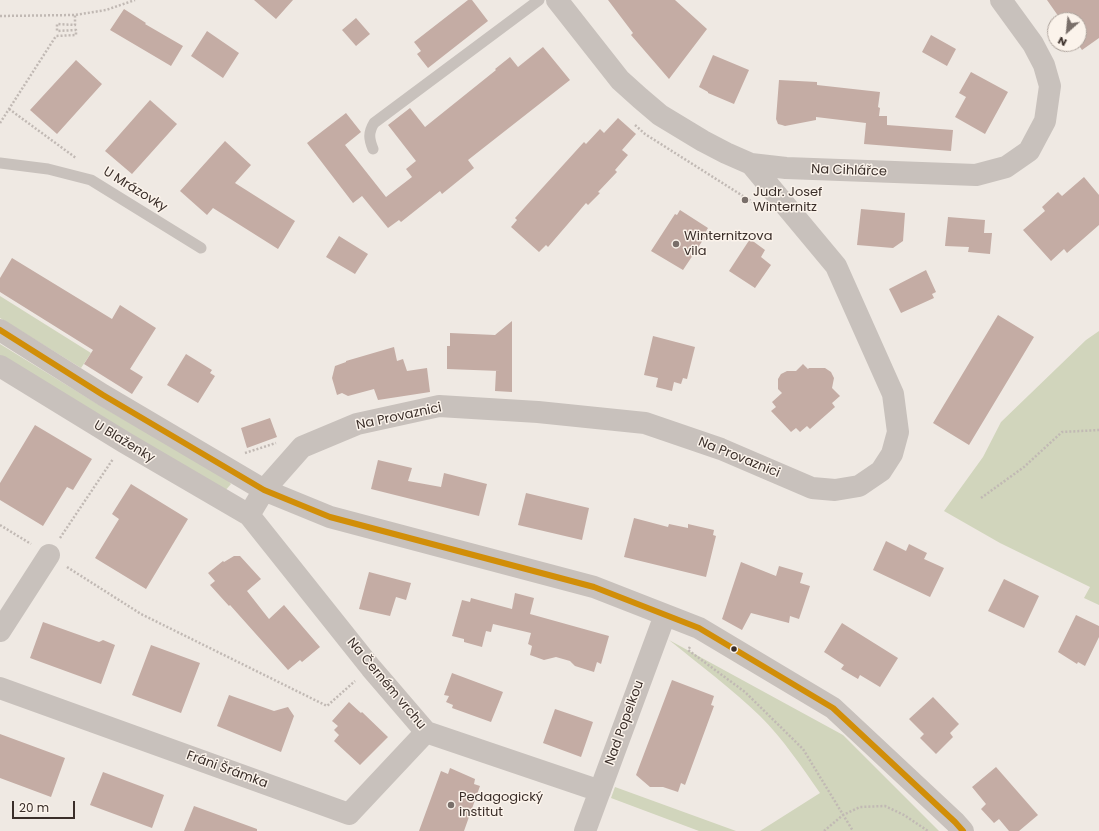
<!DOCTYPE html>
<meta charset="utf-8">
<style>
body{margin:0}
#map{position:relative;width:1099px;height:831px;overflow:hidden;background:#efe9e3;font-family:Poppins,sans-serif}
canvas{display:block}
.north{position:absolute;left:1047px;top:12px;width:40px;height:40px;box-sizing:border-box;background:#fbf3eb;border:1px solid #aea49d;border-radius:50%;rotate:207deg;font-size:11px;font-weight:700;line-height:16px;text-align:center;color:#3a2e29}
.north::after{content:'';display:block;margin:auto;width:14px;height:18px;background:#796f6a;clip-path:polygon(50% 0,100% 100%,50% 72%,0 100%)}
.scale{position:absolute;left:12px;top:801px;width:63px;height:18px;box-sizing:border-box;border:2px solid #3a2e29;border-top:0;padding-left:5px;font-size:12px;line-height:14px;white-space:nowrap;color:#3a2e29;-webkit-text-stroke:3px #fbf3eb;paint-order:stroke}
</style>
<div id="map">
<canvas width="1099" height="831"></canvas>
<div class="north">N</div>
<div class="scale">20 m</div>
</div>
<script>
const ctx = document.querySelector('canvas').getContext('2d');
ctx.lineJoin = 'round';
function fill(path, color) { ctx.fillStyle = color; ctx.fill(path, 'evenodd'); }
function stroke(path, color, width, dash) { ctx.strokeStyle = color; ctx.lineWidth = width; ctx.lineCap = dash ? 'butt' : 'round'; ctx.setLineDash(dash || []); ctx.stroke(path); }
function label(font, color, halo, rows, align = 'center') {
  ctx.font = font + ' Poppins,sans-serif'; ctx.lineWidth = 3; ctx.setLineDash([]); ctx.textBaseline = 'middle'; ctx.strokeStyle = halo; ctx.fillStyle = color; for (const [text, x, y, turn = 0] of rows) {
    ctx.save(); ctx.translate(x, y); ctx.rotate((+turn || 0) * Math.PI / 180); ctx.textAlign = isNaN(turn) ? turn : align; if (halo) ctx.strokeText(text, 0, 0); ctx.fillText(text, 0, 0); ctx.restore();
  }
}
fill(new Path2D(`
 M0,296L91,353L81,368L0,318Z
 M1099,331V605L1084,598L1090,587L1000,543L944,511L983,457L1001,422L1086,340Z
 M0,344L104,408L226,478L231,484L224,492L0,358Z
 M669,640L843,735L939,831H760L820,793C802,767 783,739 760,716C732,689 700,665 669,640Z
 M615,787L736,831H699L611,798Z`), '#d1d5bc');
fill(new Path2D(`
 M254,0H293L276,19Z
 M468,0H472L488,21L428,68L417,54L421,51L414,42Z
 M608,0H675L707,29L669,79L631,35L633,33Z
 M1047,0H1099V38L1082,50L1078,44H1079V20H1061Z
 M124,9L146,23L145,24L183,46L171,66L110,30Z
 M356,18L370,34L356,46L342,30Z
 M207,31L239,53L223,78L191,56Z
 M931,35L956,49L947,66L922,52Z
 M543,47L570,80L468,160L474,168L442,194L440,191L401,222L399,220L388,228L362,196L353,203L307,143L346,113L361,132L345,145L386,197L412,177L406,169L416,161L388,125L410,108L425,127L496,70L495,69L510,57L518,67Z
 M713,55L749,70L734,104L708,93V92L699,87Z
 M76,60L102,84L57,134L30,110Z
 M971,72L1008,92L985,134L955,117L966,97L959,93Z
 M779,80L817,82V85L880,92L878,107L880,108L879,116H887V125L953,130L951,151L864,144L866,123L816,117V120L785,126L782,125L778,124L776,119Z
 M150,100L177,124L132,174L105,151Z
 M618,118L636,134L622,150L628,155L615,170L617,172L598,192L600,193L588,205L586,203L548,247L546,245L539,252L511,227L517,220L515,218L584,142L586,144L600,129L604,133Z
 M225,141L251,165L235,183L295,221L278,249L213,208L207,215L180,191Z
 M1084,177L1099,195V225L1067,253L1064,249L1051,261L1023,230L1045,211L1042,207L1058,192L1062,196Z
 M861,209L905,213L903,241L893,248L857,245Z
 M680,210L708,228L705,233L707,234L683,270L651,251L675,214L677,215Z
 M948,217L985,220L984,233H992L990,254L968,252L969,247L945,246Z
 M339,236L368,254L355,274L326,257Z
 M750,239L765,250L761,257L771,265L755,288L729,271Z
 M12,258L112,319L120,305L156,328L130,369L143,377L132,394L84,364L93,350L0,292V278Z
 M926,270L936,292L932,294L934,298L901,313L889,289Z
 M998,315L1034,337L969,445L933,423Z
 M512,321V392L495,391L496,371H500L447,369V346H450V333L495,335Z
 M653,336L695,347L687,379L683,378L681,384L674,382L672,391L656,387L658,378L644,375Z
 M394,347L397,361L403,359L407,371L427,368L430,392L378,400L374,389L348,396L342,393L337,395L332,378L335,366L346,362V361Z
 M186,354L212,370L210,373L215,376L198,403L167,385Z
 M803,364L808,369L809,368H825L831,372L834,378L832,388L840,396L832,403L835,407L810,429L807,426L800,432L796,428L791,432L771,411L776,407L772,402L782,393L778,389V379L781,374L787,371H796Z
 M270,418L277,437L247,448L241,428Z
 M35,425L92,459L73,490L67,487L43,526L0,500V483Z
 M378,460L412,468L408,481L441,487L444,473L487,484L479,516L371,489Z
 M131,484L188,519L146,589L95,558L119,519L112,514Z
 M526,493L589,508L582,540L518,525Z
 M634,518L668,527L669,524L688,528V524L714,530L713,535L716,536L706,577L624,557Z
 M886,541L906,551L909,544L927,553L924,559L944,568L930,597L873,570Z
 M234,556H240L261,579L247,591L269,619L284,605L320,647L302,662L300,660L288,670L230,605L229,606L210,585L215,581L208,573L223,561L224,562Z
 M741,562L776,576L779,566L803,573L800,583L810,586L799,619L790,616L789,623L751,613L742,630L722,619Z
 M369,572L411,583L406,600L396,597L390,616L359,609Z
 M1004,579L1039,596L1024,628L988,611Z
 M515,593L534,598L530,614L609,636L601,664L597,662L594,672L575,666L570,661L556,657L544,660L530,655L532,646L528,644L531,633L493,624L491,632L486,631L482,647L464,642V639L452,636L462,600L470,602L471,598L512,609Z
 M1076,615L1099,626V637L1085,666L1078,662L1077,664L1058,652Z
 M43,622L99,642L103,640L115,645L101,684L30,658Z
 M842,623L898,658L880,687L860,675L858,679L841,669L844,665L824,652Z
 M151,645L200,663L181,713L132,695Z
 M452,673L503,692L491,722L452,708L453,705L446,702L449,696L444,695Z
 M672,680L714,696L711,705L714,706L685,785L681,783L678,792L663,787H650L636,775Z
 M229,695L274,711L288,707L294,716L281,752L217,726Z
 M933,697L959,724L950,733L953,737L936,754L920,738L924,734L909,719Z
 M349,702L361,713L362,712L388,737L360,765L334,741L339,735L334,730L338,726L332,721Z
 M555,709L593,722L581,757L543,743Z
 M0,734L65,758L51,797L0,778Z
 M996,767L1038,815L1019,831H1009L999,819L994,823L981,809L986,804L972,787Z
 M450,768L475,779L474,784L480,786L464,831H419L441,771L448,774Z
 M103,772L164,795L152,828L90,805Z
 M194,806L257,829V831H184Z`), '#c4aca4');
stroke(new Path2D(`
 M0,16L75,15L106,10L135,0
 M9,109L76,158
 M0,123L56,36L76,35V30L57,31V24L75,25V15
 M635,125L645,134L754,203
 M245,453L276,443
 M981,498L1024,467L1062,432L1099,430
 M0,525L31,544
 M60,538L113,459
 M67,567L141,614L327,706L355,681
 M690,647L688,650L745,692L803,749L853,831
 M824,831L843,815L860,807L885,806L904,815L928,831`), '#c1b9b4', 2.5, [2, 2]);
stroke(new Path2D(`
 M373,149C369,139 368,133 374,123L539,0
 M0,163L48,169L91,180L201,248`), '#c8c1bc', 11);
stroke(new Path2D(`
 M557,0L620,80L640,98L660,115L703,141L726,153L751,164L786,168L976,175L1006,167L1029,151L1045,121L1050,86L1044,65L1033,44L1001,0
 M0,330L103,395L264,490L330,517L594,587L699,628L833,708L955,822L963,831
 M0,366L124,442L249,515L371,668L426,732L600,791
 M249,515L264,490L302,447L357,424L439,406L538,412L645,423L721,449L812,488L835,490L859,486L881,471L892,454L898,432L893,394L836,266L751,164
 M0,631L49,555
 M0,688L349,814
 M349,814L426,732
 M585,831L665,615`), '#c8c1bc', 22);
stroke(new Path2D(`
 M0,330L103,395L264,490L330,517L594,587L699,628L833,708L955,822L963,831`), '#d18e08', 6);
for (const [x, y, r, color] of [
 [745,200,4,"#796f6a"],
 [676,244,4,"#796f6a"],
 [734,649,3.5,"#3a2e29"],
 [451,805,4,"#796f6a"]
]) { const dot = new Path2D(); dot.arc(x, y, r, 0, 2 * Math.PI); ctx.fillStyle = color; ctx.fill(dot); stroke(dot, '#fbf3eb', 1.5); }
label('13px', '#3a2e29', '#fbf3eb', [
 ["Na Cihlářce",849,171,2],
 ["U Mrázovky",135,190,32],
 ["Na Provaznici",399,417,-12],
 ["U Blaženky",124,442,31],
 ["Na Provaznici",739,458,22],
 ["Na Černém vrchu",386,684,50],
 ["Nad Popelkou",625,723,-70],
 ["Fráni Šrámka",227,770,20]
]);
label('13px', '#3a2e29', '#fbf3eb', [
 ["Judr. Josef",753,193],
 ["Winternitz",753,208],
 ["Winternitzova",684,237],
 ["vila",684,252],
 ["Pedagogický",459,798],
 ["institut",459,813]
], 'left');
</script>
